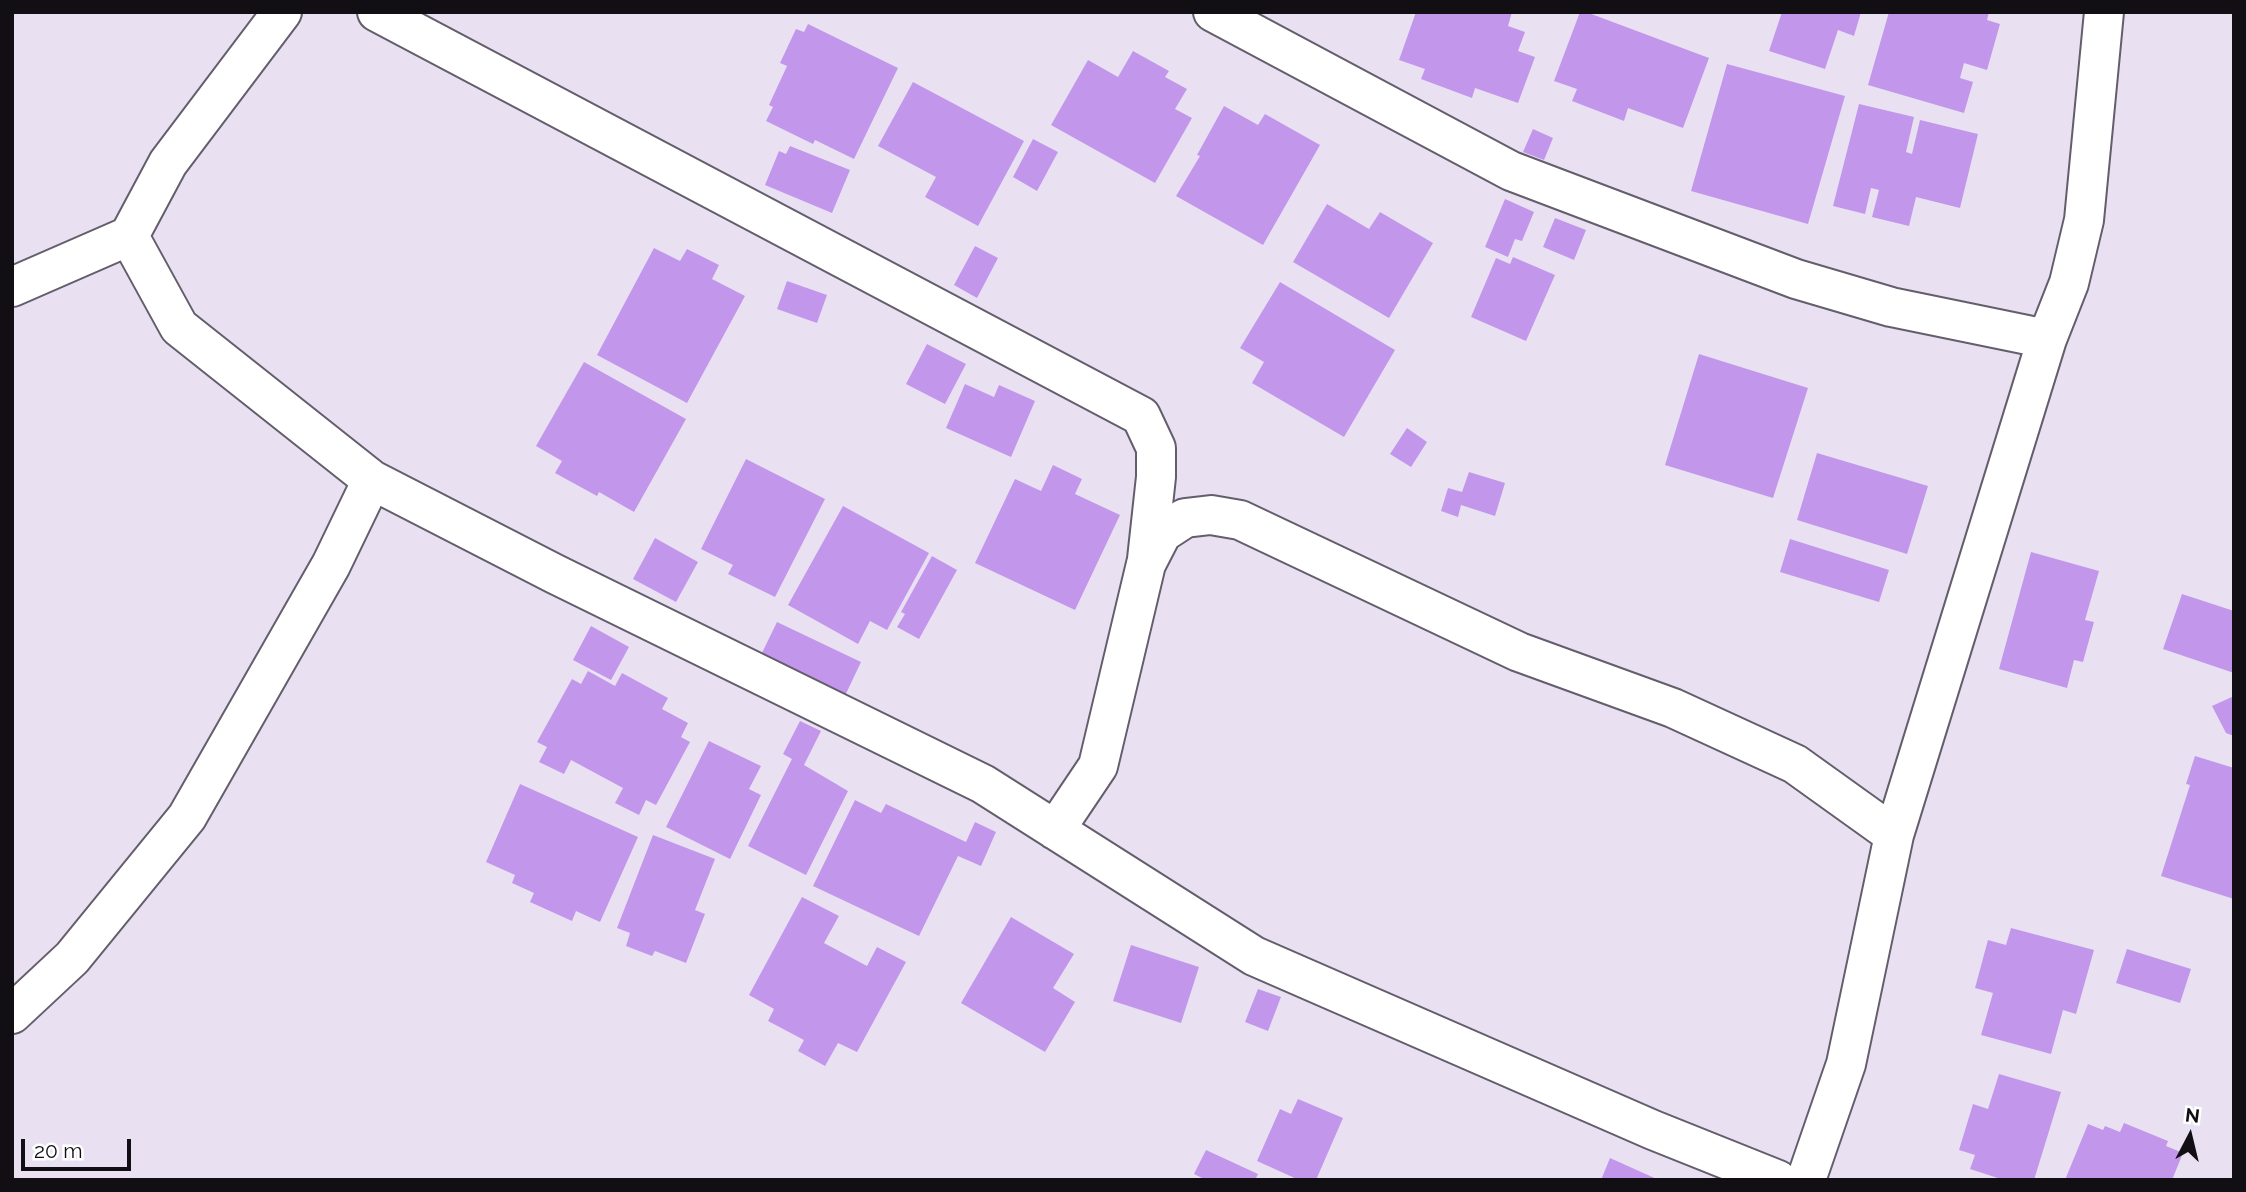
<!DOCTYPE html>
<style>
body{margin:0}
#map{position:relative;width:2246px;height:1192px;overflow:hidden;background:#e9e1f2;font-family:Raleway,sans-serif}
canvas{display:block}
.frame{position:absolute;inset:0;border:14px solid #110f14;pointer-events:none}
.north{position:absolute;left:2155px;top:1101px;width:70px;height:70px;-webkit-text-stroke:5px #fff;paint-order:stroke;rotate:7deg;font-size:19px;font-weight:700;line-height:28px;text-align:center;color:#110f14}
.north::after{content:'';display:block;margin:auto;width:24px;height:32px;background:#110f14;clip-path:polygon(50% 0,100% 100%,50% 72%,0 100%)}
.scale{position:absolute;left:21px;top:1139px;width:110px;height:32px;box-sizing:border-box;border:4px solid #110f14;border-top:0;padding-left:9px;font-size:21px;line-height:24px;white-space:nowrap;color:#110f14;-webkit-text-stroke:5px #fff;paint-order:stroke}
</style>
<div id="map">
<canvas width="2246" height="1192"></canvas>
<div class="frame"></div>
<div class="north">N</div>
<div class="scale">20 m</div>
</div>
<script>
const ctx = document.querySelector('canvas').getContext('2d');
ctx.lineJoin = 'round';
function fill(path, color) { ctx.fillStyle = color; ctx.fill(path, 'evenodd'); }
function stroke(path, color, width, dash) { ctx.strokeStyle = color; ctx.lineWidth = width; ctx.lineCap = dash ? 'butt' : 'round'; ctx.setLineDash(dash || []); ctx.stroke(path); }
fill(new Path2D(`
 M1416,12H1512L1508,26L1525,32L1518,51L1535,57L1518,103L1475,88L1472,98L1421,79L1425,69L1399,60Z
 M1580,12H1586L1709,58L1683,128L1628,108L1624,121L1572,101L1577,89L1554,81Z
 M1782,12H1861L1854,36L1838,30L1825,69L1769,51Z
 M1889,12H1989L1987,20L2000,24L1987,70L1964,63L1960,78L1973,82L1964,113L1868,85Z
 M808,24L898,68L854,159L815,140L813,144L766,121L773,107L769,105L787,66L780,63L796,29L804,32Z
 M1133,51L1169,71L1165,77L1187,89L1175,109L1192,118L1155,183L1051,125L1088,60L1118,77Z
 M1727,64L1845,96L1808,224L1691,191Z
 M913,82L1024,141L978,226L925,197L936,177L878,146Z
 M1859,104L1914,117L1906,152L1912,154L1920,120L1978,134L1960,208L1916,197L1909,226L1872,217L1879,190L1871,188L1865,214L1833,206Z
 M1224,106L1258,125L1265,114L1320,145L1263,245L1176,196L1200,156L1197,155Z
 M1533,129L1553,138L1544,160L1523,152Z
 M1033,139L1058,152L1037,191L1013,177Z
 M790,146L850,170L832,213L765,185L779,151L786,154Z
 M1505,199L1534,212L1522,241L1515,239L1508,257L1485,247Z
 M1327,204L1369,229L1380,212L1433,243L1389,318L1293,262Z
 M1555,218L1586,230L1574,260L1543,247Z
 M975,246L998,258L977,298L954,285Z
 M654,248L680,261L687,249L719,265L712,279L745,296L687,403L597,355Z
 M1513,257L1555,275L1526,341L1471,317L1496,258L1510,264Z
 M787,281L827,295L817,323L777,309Z
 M1280,282L1395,350L1344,437L1252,383L1264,362L1240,348Z
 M927,344L966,364L945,404L906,384Z
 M1699,354L1808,388L1773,498L1665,465Z
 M584,362L686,419L634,512L599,492L597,496L555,473L562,461L536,446Z
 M965,384L994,397L999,385L1035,401L1011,457L946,428Z
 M1407,428L1427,442L1411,467L1390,454Z
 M1817,453L1928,486L1907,554L1797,520Z
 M746,459L825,499L775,597L728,574L733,565L701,549Z
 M1053,465L1082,479L1075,494L1120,515L1075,610L975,563L1015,479L1041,491Z
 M1469,472L1505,483L1495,516L1461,505L1458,517L1441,511L1448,488L1462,492Z
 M843,506L929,553L887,630L870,621L858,644L788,605Z
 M655,538L698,562L676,602L633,579Z
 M1790,539L1889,570L1879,602L1780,572Z
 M2031,552L2099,571L2085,620L2094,622L2083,662L2074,660L2067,688L1999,669Z
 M932,556L957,570L919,639L897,627L905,614L901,612Z
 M2182,594L2234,611V673L2163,649Z
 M777,622L861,662L843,700L759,659Z
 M591,626L629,647L611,680L573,660Z
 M588,671L615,686L622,673L668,698L662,709L688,723L681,737L690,742L656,805L646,800L639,815L615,803L623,788L571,760L564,774L539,762L547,747L537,742L572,679L581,684Z
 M2234,696V736L2226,733L2212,706Z
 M800,721L821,731L804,765L848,791L806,875L748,846L792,759L783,754Z
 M709,741L761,766L749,789L761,795L730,859L666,827Z
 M2195,756L2234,768V899L2161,876L2190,785L2186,784Z
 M520,784L638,837L600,922L576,911L572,921L530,902L534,893L512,883L515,875L486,862Z
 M855,800L881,813L886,804L966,842L975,822L996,832L981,866L958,856L919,936L813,886Z
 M653,835L715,859L695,910L705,914L686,963L655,951L652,956L626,946L630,933L617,928Z
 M802,897L839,916L824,943L867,966L877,947L906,962L857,1052L838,1043L825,1066L798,1051L804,1040L768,1021L774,1009L749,995Z
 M1011,917L1074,954L1053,988L1075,1002L1045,1052L961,1003Z
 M2011,928L2094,950L2076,1014L2063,1010L2051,1054L1981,1035L1993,993L1975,988L1988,940L2006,945Z
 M1131,945L1199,967L1181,1023L1113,1001Z
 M2127,949L2191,969L2180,1003L2116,983Z
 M1258,989L1281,997L1268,1031L1245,1022Z
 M1999,1074L2061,1092L2034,1180H2004L1970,1169L1975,1155L1959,1150L1973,1104L1988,1109Z
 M1298,1099L1343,1118L1316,1180H1299L1257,1161L1280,1109L1291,1114Z
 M2124,1123L2168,1141L2166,1146L2183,1153L2172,1180H2065L2088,1124L2103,1130L2105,1126L2120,1132Z
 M1206,1150L1258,1174L1255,1180H1206L1194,1174Z
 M1610,1158L1659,1180H1601Z`), '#c297eb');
const minor = new Path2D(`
 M377,12L1141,416L1156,448V477L1147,559
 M1213,12L1511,171L1796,279L1891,307L2047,339L2069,283L2084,220L2104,12
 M129,236L179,327L372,480L555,574L983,784L1254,956L1653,1130L1778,1180
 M12,287L129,236L168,163L282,12
 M1055,830L1098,766L1146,564L1162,533L1185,518L1211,515L1240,520L1519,652L1673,708L1795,764L1894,835
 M12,1014L72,958L187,817L331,565L372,480
 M1806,1180L1846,1064L1894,835L2047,339`);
stroke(minor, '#645d6b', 42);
stroke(minor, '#fff', 38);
</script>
